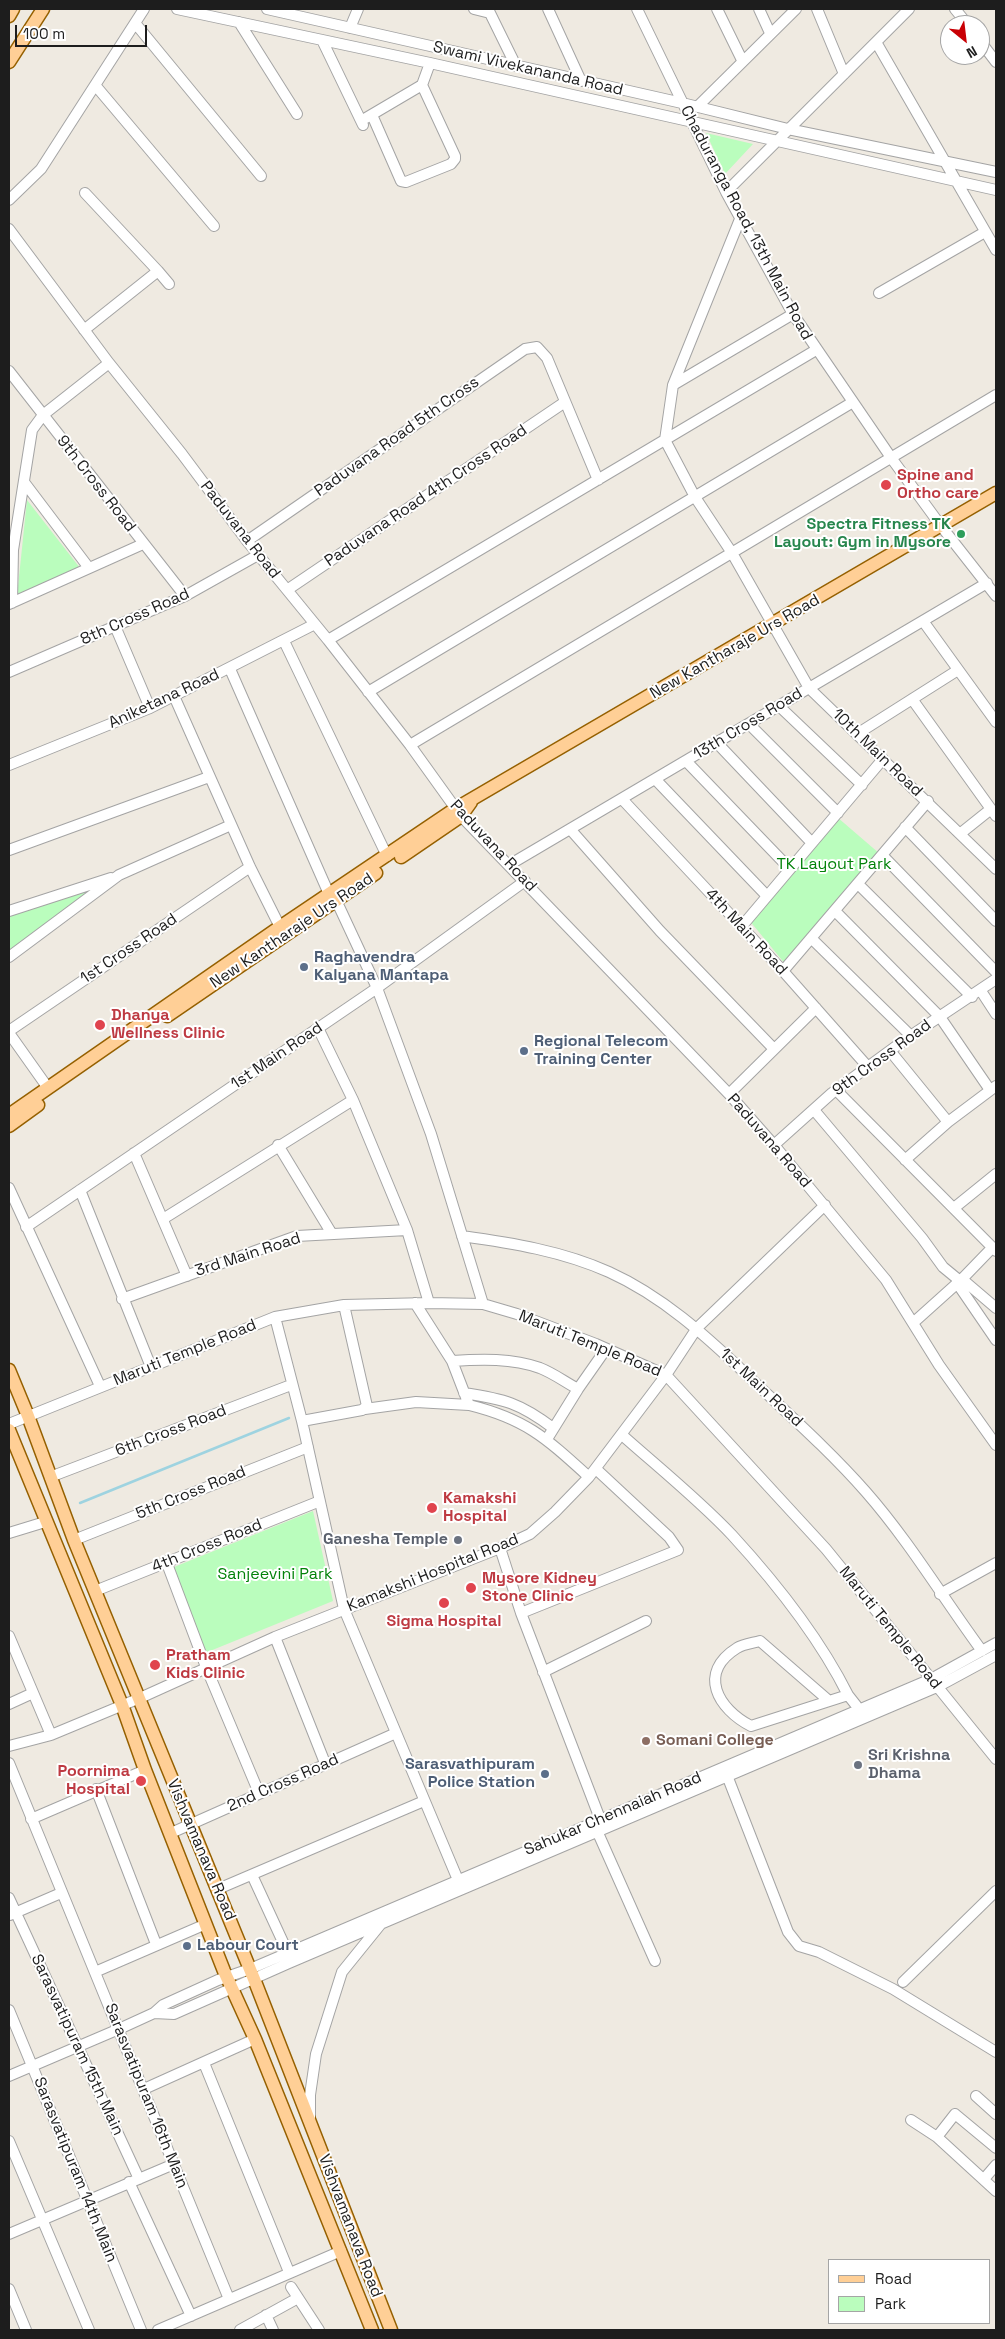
<!DOCTYPE html>
<style>
body{margin:0}
#map{position:relative;width:1005px;height:2339px;overflow:hidden;background:#efeae1;font-family:"Space Grotesk",sans-serif}
canvas{display:block}
.frame{position:absolute;inset:0;border:10px solid #1d1d1d;pointer-events:none}
.legend{position:absolute;left:828px;top:2259px;width:162px;height:65px;box-sizing:border-box;background:#fff;border:1px solid #a5a5a5;margin:0;padding:6px 9px;list-style:none;font-size:15px;color:#1d1d1d}
.legend li{display:flex;align-items:center;gap:10px;height:25px}
.legend b{width:25px;border:1px solid #a5a5a5}
.north{position:absolute;left:940px;top:15px;width:50px;height:50px;box-sizing:border-box;background:#fff;border:1px solid #a5a5a5;border-radius:50%;rotate:151deg;font-size:14px;font-weight:700;line-height:20px;text-align:center;color:#1d1d1d}
.north::after{content:'';display:block;margin:auto;width:18px;height:22px;background:#c90005;clip-path:polygon(50% 0,100% 100%,50% 72%,0 100%)}
.scale{position:absolute;left:15px;top:25px;width:132px;height:22px;box-sizing:border-box;border:2px solid #1d1d1d;border-top:0;padding-left:6px;font-size:15px;line-height:18px;white-space:nowrap;color:#1d1d1d;-webkit-text-stroke:4px #fff;paint-order:stroke}
</style>
<div id="map">
<canvas width="1005" height="2339"></canvas>
<div class="frame"></div>
<ul class="legend">
<li><b style="height:6px;background:#ffcf96"></b>Road</li>
<li><b style="height:14px;background:#bafdbd"></b>Park</li>
</ul>
<div class="north">N</div>
<div class="scale">100 m</div>
</div>
<script>
const ctx = document.querySelector('canvas').getContext('2d');
ctx.lineJoin = 'round';
function fill(path, color) { ctx.fillStyle = color; ctx.fill(path, 'evenodd'); }
function stroke(path, color, width, dash) { ctx.strokeStyle = color; ctx.lineWidth = width; ctx.lineCap = dash ? 'butt' : 'round'; ctx.setLineDash(dash || []); ctx.stroke(path); }
function label(font, color, halo, rows, align = 'center') {
  ctx.font = font + ' "Space Grotesk",sans-serif'; ctx.lineWidth = 4; ctx.setLineDash([]); ctx.textBaseline = 'middle'; ctx.strokeStyle = halo; ctx.fillStyle = color; for (const [text, x, y, turn = 0] of rows) {
    ctx.save(); ctx.translate(x, y); ctx.rotate((+turn || 0) * Math.PI / 180); ctx.textAlign = isNaN(turn) ? turn : align; if (halo) ctx.strokeText(text, 0, 0); ctx.fillText(text, 0, 0); ctx.restore();
  }
}
fill(new Path2D(`
 M706,133L753,144L725,174Z
 M27,500L80,568L17,596Z
 M837,817L880,854L786,965L749,920Z
 M97,886L9,953V915Z
 M313,1511L333,1601L205,1653L174,1567Z`), '#bafdbd');
stroke(new Path2D(`
 M80,1503L289,1418`), '#9ed3e0', 2.5);
const minor = new Path2D(`
 M177,9L430,63L996,190
 M267,9L682,103L788,129L996,172
 M474,9L490,13
 M488,9L516,66
 M548,9L581,81
 M637,9L726,192L793,314L892,459L941,526L996,596
 M717,9L742,60
 M759,9L770,33
 M817,9L844,74
 M955,9L968,25
 M239,22L297,114
 M135,23L261,176
 M350,28L358,9
 M322,40L363,125
 M980,41L996,62
 M876,42L996,250
 M95,85L214,226
 M697,107L796,9
 M372,115L401,181L406,182L451,164L455,159V156L422,85
 M366,118L422,85L430,63
 M726,192L909,9
 M9,200L41,169L144,9
 M740,219L673,385L665,440L695,497L732,553L809,688L996,869
 M9,229L109,363L182,454L247,541L328,640L410,745L461,816L729,1094L774,1145L886,1280L939,1365L996,1445
 M158,271L169,284
 M879,293L985,232
 M84,330L158,271L85,193
 M9,371L185,596
 M673,385L793,314
 M24,482L89,568
 M247,541L525,349L537,347L547,358L598,480
 M287,590L565,402
 M12,603L13,550L32,430L43,415L109,363
 M9,604L143,544
 M923,621L996,722
 M115,626L150,708
 M328,640L816,350
 M284,641L387,856
 M230,669L329,894L336,900L377,988L431,1134L483,1304
 M9,672L185,596L258,555
 M368,692L853,402
 M174,696L250,867L280,927
 M912,699L996,816
 M779,706L862,785
 M749,724L838,813
 M857,734L958,670
 M717,743L812,843
 M410,745L996,395
 M686,761L790,869
 M9,765L150,708L315,624
 M655,779L767,896
 M622,799L783,971L868,1067
 M905,827L996,921
 M570,829L660,931L774,1049
 M961,833L991,809
 M9,850L209,777
 M882,855L996,972
 M509,865L987,583
 M858,884L972,997
 M9,911L111,878
 M835,911L940,1017L990,1090
 M742,926L883,759
 M811,938L911,1036
 M9,957L119,875L231,825
 M783,971L928,801
 M981,991L996,1014
 M318,1028L353,1100L407,1230L429,1303
 M9,1031L250,867
 M9,1033L48,1088
 M891,1052L948,1122
 M837,1091L996,1251
 M729,1094L816,1008
 M814,1110L922,1238L943,1267L960,1281
 M278,1145L332,1234
 M774,1145L832,1093L906,1039L996,979
 M134,1153L187,1276
 M905,1160L948,1122L996,1086
 M9,1188L100,1386
 M80,1190L151,1367
 M954,1208L996,1174
 M163,1219L353,1100
 M26,1227L377,988L525,881
 M462,1236C512,1243 562,1251 609,1272C662,1296 705,1335 747,1375C787,1413 829,1450 866,1492C909,1541 943,1598 982,1651
 M962,1279L996,1308
 M957,1283L996,1340
 M122,1299L297,1236L407,1230
 M415,1303L452,1361L469,1405C526,1419 546,1438 589,1477
 M275,1317L302,1421L344,1609L458,1880
 M913,1323L962,1279L992,1248
 M452,1361C481,1359 512,1358 540,1368C553,1373 565,1382 578,1389
 M464,1393C504,1399 520,1403 553,1428
 M365,1409L416,1402L469,1405
 M302,1421L362,1410L367,1406L344,1305
 M9,1424L275,1317L344,1305L429,1303L483,1304L517,1314L596,1344L666,1375L826,1549L996,1759
 M622,1435C658,1467 699,1500 732,1535C776,1583 819,1637 848,1695
 M547,1439L578,1389L606,1349
 M50,1477L291,1385
 M9,1533L45,1522
 M74,1540L308,1447
 M500,1548L521,1613L602,1824
 M166,1561L206,1667L259,1793
 M95,1591L320,1501
 M940,1594L996,1563
 M521,1613L678,1550L669,1537L596,1469
 M9,1636L51,1735
 M275,1637L325,1763
 M543,1672L646,1621
 M828,1700L760,1641C753,1643 743,1644 737,1648C697,1673 718,1709 751,1726L848,1695L859,1709
 M9,1704L33,1693
 M9,1746L51,1735L140,1698L275,1637L500,1548L530,1534L555,1512L589,1477L666,1375L697,1328L825,1205
 M9,1763L229,2299
 M728,1778L788,1932L799,1946L819,1952L893,1989L996,2052
 M96,1789L156,1944
 M31,1819L145,1770
 M171,1833L396,1733
 M598,1833L655,1961
 M252,1875L288,1953
 M218,1889L424,1801
 M9,1898L139,2179
 M10,1915L61,1893
 M95,1972L206,1924
 M903,1982L996,1891
 M9,2010L141,2330
 M154,2013L174,2014L289,1963L937,1687L996,1655
 M204,2063L289,2272
 M9,2076L119,2029L154,2013L163,2005L218,1980L250,1969L931,1679L996,1643
 M144,2089L255,2039
 M976,2096L996,2114
 M310,2117V2095L316,2054L342,1972L380,1925
 M911,2120L937,2137L996,2191
 M937,2137L955,2114L996,2148
 M9,2141L89,2330
 M984,2179L996,2165
 M129,2182L191,2316
 M9,2234L174,2164
 M291,2287L319,2330
 M9,2289L26,2330
 M266,2315L273,2330
 M158,2330L341,2251
 M240,2330L298,2298`);
const major = new Path2D(`
 M9,16L13,9
 M9,62L43,9
 M401,857L461,816L471,802
 M167,1016L376,873
 M9,1115L280,927L455,809L996,493
 M9,1126L38,1105
 M9,1370L28,1416L74,1540L254,1979L391,2330
 M9,1430L122,1705L145,1770L224,1971L255,2039L372,2330`);
stroke(minor, '#a4a4a4', 12);
stroke(major, '#956000', 15);
stroke(minor, '#fff', 10);
stroke(major, '#ffcf96', 12);
for (const [x, y, r, color] of [
 [886,485,6,"#e0444e"],
 [961,534,5,"#2e9e5b"],
 [304,967,5,"#5c6f8a"],
 [100,1025,6,"#e0444e"],
 [524,1051,5,"#5c6f8a"],
 [432,1508,6,"#e0444e"],
 [458,1540,5,"#6b7280"],
 [471,1588,6,"#e0444e"],
 [444,1603,6,"#e0444e"],
 [155,1665,6,"#e0444e"],
 [646,1741,5,"#8d6e63"],
 [858,1765,5,"#6b7280"],
 [545,1774,5,"#5c6f8a"],
 [141,1781,6,"#e0444e"],
 [187,1946,5,"#5c6f8a"]
]) { const dot = new Path2D(); dot.arc(x, y, r, 0, 2 * Math.PI); ctx.fillStyle = color; ctx.fill(dot); stroke(dot, '#fff', 2); }
label('16px', '#1d1d1d', '#fff', [
 ["Swami Vivekananda Road",528,69,13],
 ["Chaduranga Road, 13th Main Road",746,223,62],
 ["Paduvana Road 5th Cross",397,437,-35],
 ["9th Cross Road",96,484,52],
 ["Paduvana Road 4th Cross Road",426,496,-34],
 ["Paduvana Road",240,530,52],
 ["8th Cross Road",135,617,-24],
 ["New Kantharaje Urs Road",735,647,-30],
 ["Aniketana Road",164,699,-25],
 ["13th Cross Road",748,724,-31],
 ["10th Main Road",877,753,44],
 ["Paduvana Road",493,846,47],
 ["New Kantharaje Urs Road",292,931,-34],
 ["4th Main Road",746,932,47],
 ["1st Cross Road",129,949,-34],
 ["1st Main Road",277,1056,-34],
 ["9th Cross Road",882,1058,-36],
 ["Paduvana Road",769,1141,49],
 ["3rd Main Road",248,1255,-18],
 ["Maruti Temple Road",590,1344,22],
 ["Maruti Temple Road",185,1353,-22],
 ["1st Main Road",761,1388,43],
 ["6th Cross Road",171,1431,-21],
 ["5th Cross Road",191,1493,-22],
 ["4th Cross Road",207,1546,-22],
 ["Kamakshi Hospital Road",433,1573,-22],
 ["Maruti Temple Road",890,1628,51],
 ["2nd Cross Road",283,1783,-24],
 ["Sahukar Chennaiah Road",613,1814,-23],
 ["Vishvamanava Road",201,1850,67],
 ["Sarasvatipuram 15th Main",77,2045,65],
 ["Sarasvatipuram 16th Main",146,2096,68],
 ["Sarasvatipuram 14th Main",75,2170,68],
 ["Vishvamanava Road",350,2226,69]
]);
label('bold 16px', '#be3a42', '#fff', [
 ["Spine and",897,476],
 ["Ortho care",897,494],
 ["Dhanya",111,1016],
 ["Wellness Clinic",111,1034],
 ["Kamakshi",443,1499],
 ["Hospital",443,1517],
 ["Mysore Kidney",482,1579],
 ["Stone Clinic",482,1597],
 ["Sigma Hospital",444,1622,"center"],
 ["Pratham",166,1656],
 ["Kids Clinic",166,1674],
 ["Poornima",130,1772,"right"],
 ["Hospital",130,1790,"right"]
], 'left');
label('bold 16px', '#27864d', '#fff', [
 ["Spectra Fitness TK",951,525],
 ["Layout: Gym in Mysore",951,543]
], 'right');
label('16px', '#03820a', '#fff', [
 ["TK Layout Park",834,865],
 ["Sanjeevini Park",275,1575]
]);
label('bold 16px', '#4e5e75', '#fff', [
 ["Raghavendra",314,958],
 ["Kalyana Mantapa",314,976],
 ["Regional Telecom",534,1042],
 ["Training Center",534,1060],
 ["Sarasvathipuram",535,1765,"right"],
 ["Police Station",535,1783,"right"],
 ["Labour Court",197,1946]
], 'left');
label('bold 16px', '#5b616d', '#fff', [
 ["Ganesha Temple",448,1540],
 ["Sri Krishna",868,1756,"left"],
 ["Dhama",868,1774,"left"]
], 'right');
label('bold 16px', '#785e54', '#fff', [
 ["Somani College",656,1741]
], 'left');
</script>
